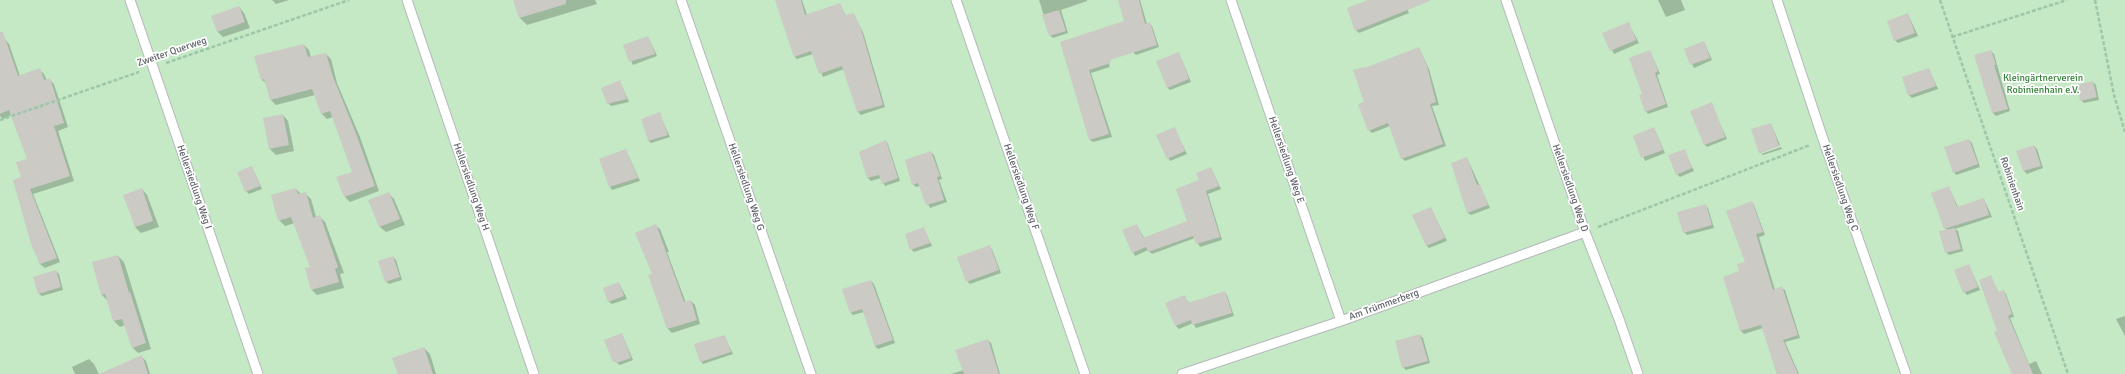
<!DOCTYPE html>
<meta charset="utf-8">
<style>
body{margin:0}
canvas{display:block;background:#f1efe8}
</style>
<canvas width="2125" height="374"></canvas>
<script>
const ctx = document.querySelector('canvas').getContext('2d');
ctx.lineJoin = 'round';
function fill(path, color) { ctx.fillStyle = color; ctx.fill(path, 'evenodd'); }
function stroke(path, color, width, dash) { ctx.strokeStyle = color; ctx.lineWidth = width; ctx.lineCap = dash ? 'butt' : 'round'; ctx.setLineDash(dash || []); ctx.stroke(path); }
function label(font, color, halo, rows, align = 'center') {
  ctx.font = font + ' Signika,sans-serif'; ctx.lineWidth = 3.5; ctx.setLineDash([]); ctx.textBaseline = 'middle'; ctx.strokeStyle = halo; ctx.fillStyle = color; for (const [text, x, y, turn = 0] of rows) {
    ctx.save(); ctx.translate(x, y); ctx.rotate((+turn || 0) * Math.PI / 180); ctx.textAlign = isNaN(turn) ? turn : align; if (halo) ctx.strokeText(text, 0, 0); ctx.fillText(text, 0, 0); ctx.restore();
  }
}
fill(new Path2D(`
 M0,0H2125V374H0Z`), '#c5e8c5');
fill(new Path2D(`
 M272,0H289L276,4Z
 M515,0H595L597,4L527,25L520,18Z
 M776,0H802L807,15L840,4L846,16L853,14L863,32L885,107L861,115L858,112L844,69L823,77L813,54L797,59L794,56Z
 M1039,0H1087V1L1061,10L1068,33L1053,38L1050,35Z
 M1119,0H1140L1147,24L1149,23L1152,26L1159,47L1136,55L1133,52Z
 M1370,0H1403L1409,13L1359,33L1356,30Z
 M1658,0H1681L1685,10L1666,17Z
 M239,7L244,13L250,28L223,37L217,31Z
 M1908,14L1918,36L1898,43L1895,40Z
 M1628,23L1639,43L1614,54L1604,34Z
 M0,33L9,44L20,76L40,70L44,74L47,81L49,79L54,84L68,127L58,131L74,181L33,194L60,262L45,268L40,264L32,243L22,177L28,159L11,115L3,119L0,116Z
 M1099,34L1110,67L1091,73L1112,137L1093,142L1090,140L1061,42Z
 M648,37L657,56L633,65L624,46Z
 M1704,42L1712,60L1694,68L1685,49Z
 M304,45L309,50L311,58L326,54L331,59L337,83L360,137L379,191L350,202L345,197L353,172L333,117L327,119L322,114L315,95L276,105L271,100L267,84L262,80Z
 M1419,48L1429,69L1439,105L1432,106L1446,146L1405,161L1402,158L1390,126L1372,133L1369,130L1365,102L1370,67Z
 M1650,51L1660,74L1657,75L1668,107L1648,114L1646,111L1643,95Z
 M1991,51L1994,54L2010,111L1996,116L1993,113L1975,56Z
 M1179,53L1191,82L1170,90L1167,87Z
 M1929,69L1938,89L1912,98L1909,95Z
 M620,82L629,102L611,106L608,103Z
 M2093,82L2096,85L2099,100L2084,103L2081,100Z
 M1711,104L1727,139L1707,147L1704,144Z
 M659,113L670,137L651,143L648,140Z
 M283,115L288,121L294,151L276,155L270,149Z
 M1771,124L1780,145L1760,153L1752,130Z
 M1174,128L1187,154L1170,161L1168,158Z
 M1654,128L1665,153L1645,161L1634,136Z
 M1969,140L1972,143L1980,167L1956,175L1954,172Z
 M886,141L888,144L900,181L885,186L881,178L871,181L868,178L860,152Z
 M2034,146L2037,149L2043,168L2027,174L2024,171L2018,152Z
 M1781,147L1782,149L1763,155L1761,154Z
 M626,150L640,181L612,190L610,187Z
 M1684,150L1694,171L1680,177L1677,174Z
 M931,152L934,155L942,179L939,180L947,202L930,208L920,186L916,187L913,184Z
 M1467,158L1490,208L1471,215L1468,213Z
 M252,167L262,189L249,194L246,191Z
 M1211,168L1221,189L1208,194L1222,240L1200,247L1195,238L1152,254L1148,250L1135,256L1123,231L1137,225L1144,238L1189,222L1200,181Z
 M1949,188L1958,207L1984,199L1992,217L1955,229L1958,231L1963,251L1949,255L1946,252L1947,230L1945,228Z
 M142,189L147,195L159,227L141,233L135,227Z
 M296,189L301,194L305,193L311,199L316,217L319,216L325,222L344,273L340,274L344,288L317,295L311,289V267L295,223L285,226L279,220Z
 M388,193L394,199L405,225L386,232L380,227Z
 M1752,202L1754,205L1765,235L1759,237L1775,290L1782,288L1785,290L1800,338L1785,342L1799,374H1777L1763,328L1744,334L1741,331L1724,277L1741,272L1747,263Z
 M1705,205L1708,208L1714,228L1687,235L1684,232Z
 M1431,208L1447,241L1429,248L1427,246Z
 M656,226L660,229L669,252H667L686,303L691,301L695,305L700,324L672,333L668,329L653,274Z
 M924,229L932,246L914,252L911,249Z
 M990,247L992,249L1001,273L970,284L967,281Z
 M118,256L124,262L151,349L138,353L132,347L125,325L120,327L114,321L108,301L102,295Z
 M393,257L396,260L402,280L389,284L386,281Z
 M1969,265L1980,290L1967,295L1964,292Z
 M56,271L59,274L63,290L42,296L39,294Z
 M1990,276L1999,293L2004,291L2006,294L2014,317L2010,318L2029,364L2036,361L2042,374H2015L1998,331Z
 M871,281L874,284L895,343L878,349L875,346L864,312L853,315L850,312Z
 M619,283L627,299L612,304L609,302Z
 M1225,292L1227,295L1234,316L1196,328L1193,323L1179,329L1176,326L1167,303L1184,296L1189,303Z
 M2125,316V336L2116,319Z
 M622,334L633,360L620,365L614,361Z
 M1420,335L1423,338L1430,363L1406,370L1403,367Z
 M724,336L733,354L703,364L701,361Z
 M988,340L991,343L1000,374H951L964,370Z
 M424,348L430,354L436,374H399Z
 M141,356L146,361L150,374H102Z
 M89,359L94,364L99,374H75L72,367Z`), '#0003');
fill(new Path2D(`
 M513,0H566V4L519,18Z
 M775,0H801L805,15L840,3L845,15L854,13L861,29L883,105L857,112L842,66L819,74L811,51L794,57Z
 M1118,0H1139L1145,24L1150,22L1157,45L1110,60L1111,63L1089,70L1109,134L1089,140L1060,42L1124,21Z
 M1368,0H1430V1L1355,31L1347,8Z
 M239,6L245,22L217,32L211,16Z
 M1059,10L1066,31L1049,36L1042,15Z
 M1908,13L1915,33L1894,41L1887,21Z
 M1629,22L1636,40L1610,51L1602,33Z
 M0,32H3L18,76L40,68L44,80L50,78L64,123L54,126L70,176L30,189L57,258L40,264L31,244L13,180L21,177L16,162L27,159L9,110L0,114Z
 M648,36L655,54L629,62L623,45Z
 M1704,41L1710,58L1690,65L1684,49Z
 M304,44L308,57L326,53L333,77L355,131L375,186L344,197L336,177L352,172L330,111L321,114L312,89L270,100L264,79L261,80L254,56Z
 M1419,47L1427,66L1436,102L1430,104L1443,144L1401,159L1388,123L1368,131L1358,104L1364,102L1353,70L1370,66Z
 M1650,50L1658,71L1655,73L1666,104L1645,112L1639,95L1642,94L1629,58Z
 M1991,50L1996,65H1994L2008,109L1992,113L1974,55Z
 M1179,52L1189,79L1167,88L1156,61Z
 M1929,68L1936,86L1908,96L1902,77Z
 M620,80L627,99L607,104L601,88Z
 M2093,81L2097,97L2080,101L2077,85Z
 M1712,102L1725,137L1704,145L1690,111Z
 M660,112L668,135L648,141L641,119Z
 M283,114L289,145L269,149L263,118Z
 M1771,123L1779,146L1759,153L1751,129Z
 M1175,127L1185,151L1167,159L1156,135Z
 M1654,127L1663,150L1641,158L1633,136Z
 M1969,139L1978,164L1953,173L1944,147Z
 M886,140L898,178L882,184L879,175L867,178L859,152Z
 M2034,145L2041,166L2023,171L2016,151Z
 M626,149L638,178L609,187L599,159Z
 M1685,149L1692,168L1676,175L1668,155Z
 M931,151L940,176L937,177L944,200L926,205L918,183L912,185L905,160Z
 M1467,157L1477,185L1480,184L1488,205L1467,213L1451,163Z
 M252,166L260,186L245,192L237,172Z
 M1211,167L1219,186L1206,191L1220,237L1196,244L1193,236L1148,252L1146,247L1132,253L1122,230L1137,224L1143,238L1187,221L1176,189L1199,180L1196,173Z
 M1949,186L1957,207L1984,198L1989,215L1944,229L1931,193Z
 M142,188L153,221L135,227L123,195Z
 M296,188L298,194L306,192L313,218L320,215L338,267L335,269L339,282L311,290L305,268L310,267L291,217L278,221L271,195Z
 M389,192L400,219L379,227L368,200Z
 M1752,201L1763,232L1756,234L1773,290L1782,286L1798,335L1783,340L1798,374H1777L1761,325L1740,331L1723,277L1739,271L1737,264L1745,262L1726,211Z
 M1706,204L1712,225L1683,233L1677,212Z
 M1431,207L1445,238L1426,246L1412,215Z
 M656,224L684,302L691,300L697,320L667,329L648,275L652,274L635,233Z
 M924,227L930,243L910,250L905,234Z
 M1955,228L1961,249L1945,253L1939,231Z
 M990,245L999,270L966,282L957,257Z
 M118,255L129,293L130,292L146,343L132,348L122,319L113,321L105,294L101,295L92,262Z
 M393,256L400,277L385,282L378,261Z
 M1969,264L1978,287L1963,293L1954,270Z
 M56,270L61,287L38,294L33,277Z
 M1991,275L1998,292L2004,290L2012,314L2008,316L2033,374H2012L1994,332L1997,331L1979,280Z
 M871,280L893,340L875,346L862,309L850,313L842,289Z
 M619,282L624,296L608,302L603,288Z
 M1225,291L1232,313L1192,325L1191,320L1175,326L1165,303L1185,295L1188,303Z
 M622,333L631,358L616,363L615,361L613,362L604,340Z
 M1420,334L1428,361L1402,368L1395,341Z
 M725,335L731,352L700,362L694,344Z
 M988,339L999,374H964L955,350Z
 M424,347L433,374H398L392,358Z
 M142,355L148,374H99Z`), '#cccac5');
const lane = new Path2D(`
 M130,0L258,374
 M407,0L534,374
 M681,0L811,374
 M956,0L1085,374
 M1231,0L1341,321
 M1506,0L1585,232L1619,319L1638,374
 M1777,0L1823,139L1906,374
 M1182,374L1341,321L1585,232`);
stroke(lane, '#b5b8bc', 11);
stroke(new Path2D(`
 M1940,0L2068,374
 M2095,0L2114,95L2125,132
 M1952,37L2067,0
 M166,63L349,0
 M0,120L139,72
 M1598,227L1810,145`), '#9cc7a9', 2.5, [4, 2]);
stroke(lane, '#fff', 9);
label('10px', '#5f6368', '#fff', [
 ["Zweiter Querweg",172,52,-19],
 ["Hellersiedlung Weg E",1286,160,71],
 ["Robinienhain",2012,184,71],
 ["Hellersiedlung Weg I",194,187,71],
 ["Hellersiedlung Weg H",471,187,71],
 ["Hellersiedlung Weg G",746,187,71],
 ["Hellersiedlung Weg F",1021,187,71],
 ["Hellersiedlung Weg D",1570,188,71],
 ["Hellersiedlung Weg C",1840,188,71],
 ["Am Trümmerberg",1384,305,-20]
]);
label('10px', '#348238', '#fff', [
 ["Kleingärtnerverein",2043,78],
 ["Robinienhain e.V.",2043,90]
]);
</script>
